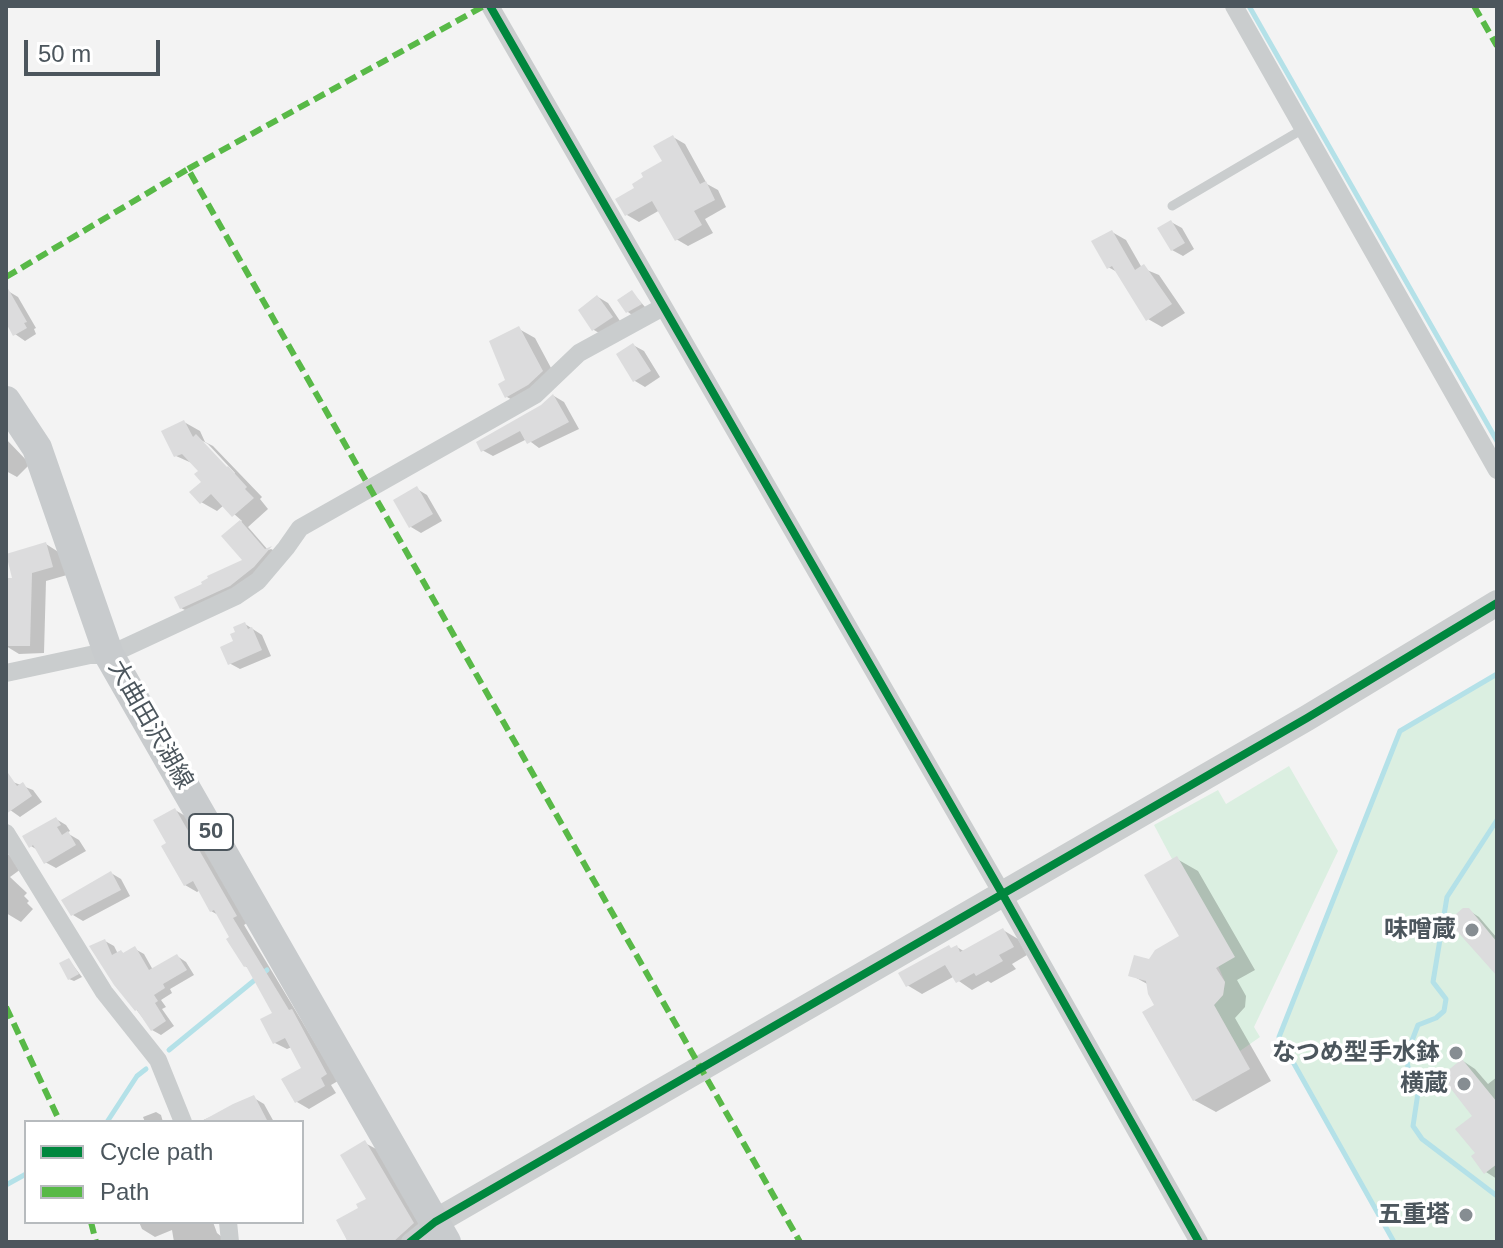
<!DOCTYPE html>
<meta charset="utf-8">
<style>
body{margin:0}
#map{position:relative;width:1503px;height:1248px;overflow:hidden;background:#f3f3f3;font-family:Helvetica,sans-serif}
canvas{display:block}
.frame{position:absolute;inset:0;border:8px solid #4c565d;pointer-events:none}
.legend{position:absolute;left:24px;top:1120px;width:280px;height:104px;box-sizing:border-box;background:#fff;border:2px solid #b7bbbe;margin:0;padding:10px 14px;list-style:none;font-size:24px;color:#4c565d}
.legend li{display:flex;align-items:center;gap:16px;height:40px}
.legend b{width:40px;border:2px solid #b7bbbe}
.scale{position:absolute;left:24px;top:40px;width:136px;height:36px;box-sizing:border-box;border:4px solid #4c565d;border-top:0;padding-left:10px;font-size:24px;line-height:28px;white-space:nowrap;color:#4c565d;-webkit-text-stroke:6px #fff;paint-order:stroke}
</style>
<div id="map">
<canvas width="1503" height="1248"></canvas>
<div class="frame"></div>
<ul class="legend">
<li><b style="height:10px;background:#00873e"></b>Cycle path</li>
<li><b style="height:10px;background:#58b947"></b>Path</li>
</ul>
<div class="scale">50 m</div>
</div>
<script>
const ctx = document.querySelector('canvas').getContext('2d');
ctx.lineJoin = 'round';
function fill(path, color) { ctx.fillStyle = color; ctx.fill(path, 'evenodd'); }
function stroke(path, color, width, dash) { ctx.strokeStyle = color; ctx.lineWidth = width; ctx.lineCap = dash ? 'butt' : 'round'; ctx.setLineDash(dash || []); ctx.stroke(path); }
function label(font, color, halo, rows, align = 'center') {
  ctx.font = font + ' Helvetica,"Noto Sans JP",sans-serif'; ctx.lineWidth = 7; ctx.setLineDash([]); ctx.textBaseline = 'middle'; ctx.strokeStyle = halo; ctx.fillStyle = color; for (const [text, x, y, turn = 0] of rows) {
    ctx.save(); ctx.translate(x, y); ctx.rotate((+turn || 0) * Math.PI / 180); ctx.textAlign = isNaN(turn) ? turn : align; if (halo) ctx.strokeText(text, 0, 0); ctx.fillText(text, 0, 0); ctx.restore();
  }
}
fill(new Path2D(`
 M1497,674V1242H1394L1279,1037L1400,731Z
 M1289,766L1338,851L1254,1027L1260,1037L1240,1051L1214,1005L1223,995L1225,982L1172,859L1154,825L1218,790L1226,804Z`), '#dbefe1');
fill(new Path2D(`
 M673,137L685,144L707,184L718,190L726,207L705,219L713,233L688,246L676,239L660,210L639,222L627,215L637,189L665,162Z
 M1171,222L1182,228L1194,249L1183,256L1172,250Z
 M1112,232L1126,240L1142,268L1159,275L1185,313L1162,327L1148,319L1119,273L1108,267Z
 M8,291L18,297L36,328L34,329L36,334L25,341L15,334L6,321Z
 M632,292L645,307L632,315L628,312Z
 M598,297L608,303L622,324L604,336L594,330Z
 M519,329L535,338L558,381L523,406L507,397Z
 M633,345L644,351L660,377L645,387L635,381Z
 M554,396L564,402L579,429L539,448L527,439L493,456L482,450Z
 M184,422L200,431L205,442L213,446L262,497L260,499L268,509L248,527L268,550L271,549L279,553L264,572L191,613L181,608L205,585L245,561L224,536L242,521L224,505L217,511L201,502L203,482L200,471L194,464L176,456ZM199,439L208,444L235,473L232,476Z
 M6,439L30,464L17,477L6,471Z
 M417,489L427,495L442,521L421,533L411,527Z
 M46,544L60,553L67,575L46,581L44,653L19,654L6,646V580H15Z
 M245,624L262,635L271,656L240,669L229,663Z
 M13,782L33,790L42,802L20,817L6,807V787Z
 M175,810L187,817L247,923L244,925L338,1081L331,1085L336,1093L309,1109L297,1102L303,1068L292,1047L287,1049L275,1043V1014L250,969L245,966L220,916L211,911L200,890L197,892L185,885L169,844Z
 M56,819L66,825L70,831L67,833L79,840L86,851L56,868L45,862L39,851L31,846Z
 M6,853L13,857L21,869L10,877L27,893L24,896L29,901L27,903L33,909L21,922L6,913Z
 M1177,859L1198,871L1255,970L1237,980L1246,996L1245,1007L1235,1018L1271,1081L1216,1112L1194,1100L1149,985L1131,975L1182,937Z
 M111,873L121,879L130,896L83,921L73,915Z
 M1468,910L1479,917L1497,938V972Z
 M1003,930L1018,939L1027,955L1012,964L1016,969L991,983L988,981L972,990L953,977L922,994L907,985L953,950L957,947L965,952Z
 M105,941L114,946L118,954L121,952L125,954L135,949L144,954L153,970L177,956L186,962L194,975L170,989L172,993L161,1000L166,1007L162,1009L174,1026L161,1035L152,1030L119,987Z
 M69,960L82,977L74,981L69,979Z
 M1463,1061L1475,1069L1488,1084L1497,1077V1179L1486,1172L1478,1153L1475,1116Z
 M254,1098L264,1104L274,1122L201,1121Z
 M156,1112L161,1115L163,1122H145L143,1117Z
 M365,1143L378,1150L426,1231L414,1242H348L338,1221L361,1209L369,1199Z
 M139,1222H213L217,1233L228,1242H174L172,1230L155,1237L142,1229Z`), '#0003');
stroke(new Path2D(`
 M1249,6L1497,441
 M1497,820L1447,897L1433,982L1446,999L1444,1011L1436,1018L1418,1025L1406,1056L1408,1067L1419,1086L1413,1126L1422,1139L1497,1196
 M169,1050L267,970
 M107,1122L137,1076L146,1069
 M6,1185L26,1174
 M1394,1242L1279,1037L1400,731L1497,674`), '#b4e1e8', 5);
fill(new Path2D(`
 M673,135L700,184L706,181L715,200L694,211L702,225L675,241L652,201L625,216L615,199L634,188L632,184L643,177L641,173L662,161L653,146Z
 M1171,220L1185,243L1171,251L1157,228Z
 M1112,230L1135,270L1144,264L1172,304L1146,321L1112,266L1107,269L1091,241Z
 M6,285L27,322L24,323L27,328L13,336L6,323Z
 M632,290L642,304L626,313L617,300Z
 M597,295L613,317L592,331L578,310Z
 M519,326L543,371L528,385L505,398L498,384L505,380L489,341Z
 M633,343L651,371L633,382L616,354Z
 M553,394L569,422L527,444L520,431L481,452L476,442L541,405Z
 M184,420L193,437L196,434L227,467L228,466L247,487L245,489L254,498L232,517L211,494L200,504L189,492L201,482L194,474L198,471L182,454L174,457L161,431Z
 M417,486L433,514L409,528L393,500Z
 M240,520L265,549L272,546L254,567L230,586L180,609L174,597L202,584L201,582L208,578L207,576L242,560L221,536Z
 M46,542L53,567L32,573L30,646H6V578H12L6,554Z
 M245,622L248,629L252,627L262,650L228,665L220,647L233,641L230,634L235,632L233,627Z
 M6,770L17,786L23,782L32,796L6,814Z
 M175,808L237,916L233,918L289,1010L292,1009L327,1074L321,1078L325,1086L295,1103L281,1079L301,1068L285,1038L273,1044L260,1019L272,1013L246,966L244,967L226,939L229,937L214,910L210,912L193,881L184,886L161,846L166,843L153,820Z
 M56,817L61,825L57,827L62,835L68,831L76,845L44,864L33,845L29,848L22,836Z
 M1177,856L1235,957L1216,968L1225,982L1223,995L1214,1005L1250,1069L1193,1101L1142,1012L1154,1005L1148,994L1146,981L1128,976L1134,955L1149,959L1155,950L1179,936L1144,875Z
 M111,871L121,890L71,916L61,900Z
 M1463,908H1469L1497,942V976L1448,921Z
 M1003,928L1014,947L999,955L1003,961L976,976L974,973L956,983L945,965L906,987L898,973L949,945L951,948L957,945L960,952Z
 M105,939L112,955L121,950L123,953L135,946L149,970L177,954L187,970L163,984L165,988L154,995L158,1001L155,1003L166,1021L151,1031L137,1010L135,1011L114,985L89,946Z
 M69,958L79,974L68,980L59,963Z
 M1462,1059L1497,1102V1164L1484,1174L1471,1156L1475,1153L1455,1129L1472,1116L1441,1076Z
 M254,1095L268,1122H200L233,1104Z
 M365,1140L414,1223L393,1242H348L336,1220L358,1208L356,1204L366,1199L340,1155Z`), '#dcdcdd');
stroke(new Path2D(`
 M1172,206L1303,129`), '#cacdce', 9);
stroke(new Path2D(`
 M490,6L1003,895L1199,1242
 M1234,6L1497,470
 M6,673L90,655H109L236,596L258,581L286,548L300,528L535,395L579,353L663,307
 M6,833L104,992L158,1060L183,1122
 M228,1222L230,1242
 M410,1242L435,1222`), '#cacdce', 18);
stroke(new Path2D(`
 M435,1222L1307,718L1497,603`), '#cbcecf', 26);
stroke(new Path2D(`
 M6,401L37,448L109,655L446,1242`), '#c8cbcd', 30);
stroke(new Path2D(`
 M1474,6L1497,46
 M188,169L484,6
 M6,277L188,169L800,1242
 M6,1007L60,1122
 M91,1222L96,1242`), '#58b947', 6, [12, 6]);
stroke(new Path2D(`
 M490,6L1003,895L1199,1242
 M410,1242L435,1222L1307,718L1497,603`), '#00873e', 8);
for (const [x, y, r, color] of [
 [1472,930,8,"#868d92"],
 [1456,1053,8,"#868d92"],
 [1464,1084,8,"#868d92"],
 [1466,1215,8,"#868d92"]
]) { const dot = new Path2D(); dot.arc(x, y, r, 0, 2 * Math.PI); ctx.fillStyle = color; ctx.fill(dot); stroke(dot, '#fff', 3); }
for (const [x, y, w] of [
 [211,832,44]
]) { const box = new Path2D(); box.roundRect(x - w / 2, y - 18, w, 36, 6); ctx.fillStyle = '#fff'; ctx.fill(box); stroke(box, '#4c565d', 2); }
label('bold 22px', '#4c565d', null, [
 ["50",211,832]
]);
label('24px', '#4c565d', '#fff', [
 ["大曲田沢湖線",150,725,60]
]);
label('bold 24px', '#4c565d', '#fff', [
 ["味噌蔵",1456,930],
 ["なつめ型手水鉢",1440,1053],
 ["横蔵",1448,1084],
 ["五重塔",1450,1215]
], 'right');
</script>
